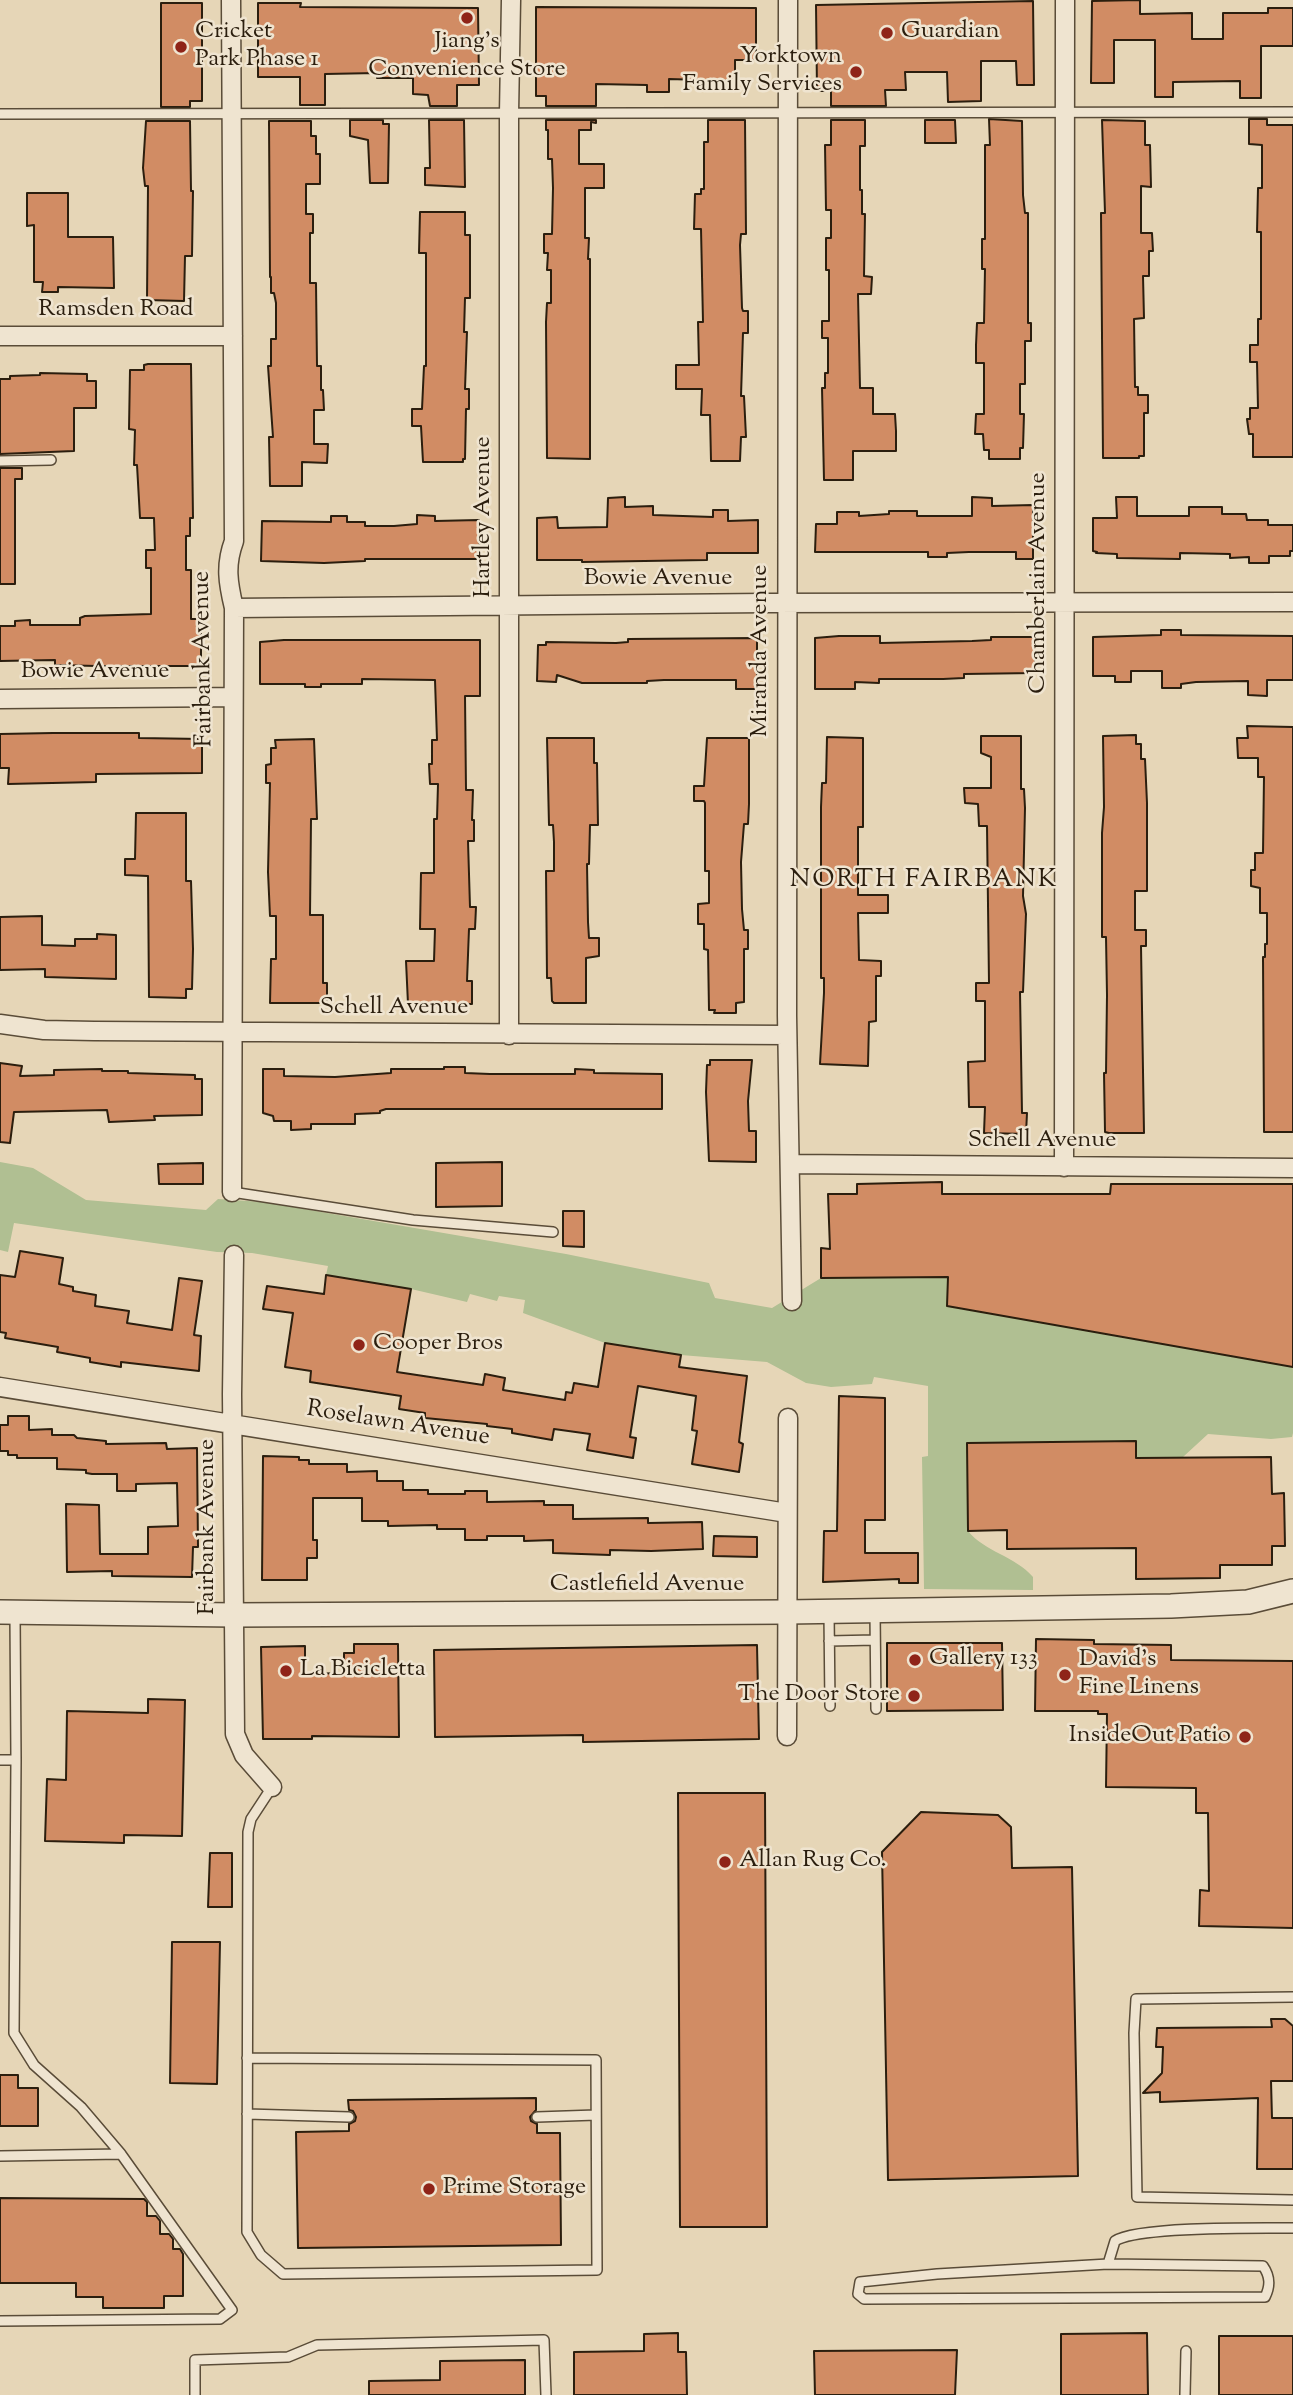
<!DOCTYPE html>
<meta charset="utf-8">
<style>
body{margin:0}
canvas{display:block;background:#e6d6b7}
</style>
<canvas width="1293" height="2395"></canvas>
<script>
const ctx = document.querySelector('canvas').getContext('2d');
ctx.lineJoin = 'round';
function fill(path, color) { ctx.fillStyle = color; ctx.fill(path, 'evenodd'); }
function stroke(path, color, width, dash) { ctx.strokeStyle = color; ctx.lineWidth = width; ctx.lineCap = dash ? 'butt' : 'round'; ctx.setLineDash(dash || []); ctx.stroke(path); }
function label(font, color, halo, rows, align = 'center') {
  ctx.font = font + ' "Sorts Mill Goudy",serif'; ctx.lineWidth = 5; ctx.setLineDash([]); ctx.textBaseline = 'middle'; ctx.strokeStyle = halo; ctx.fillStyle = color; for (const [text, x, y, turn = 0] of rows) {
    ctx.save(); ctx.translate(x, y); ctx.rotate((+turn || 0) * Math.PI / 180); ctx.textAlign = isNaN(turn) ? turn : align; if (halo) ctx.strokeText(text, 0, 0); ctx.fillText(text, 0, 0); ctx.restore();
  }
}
fill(new Path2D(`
 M0,1162L33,1168L86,1200L206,1210L218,1199L263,1202L566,1254L709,1283L715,1298L772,1308L821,1278L948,1277L947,1305L1293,1367V1433L1292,1437L1271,1439L1208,1434L1183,1457L1136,1458V1441L967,1443L968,1531C985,1552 1015,1556 1033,1577V1590L924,1589L922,1457L928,1456V1386L874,1377L872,1384L831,1387L806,1383L767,1362L681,1355L605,1343L523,1313L525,1300L499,1296L497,1301L470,1294L467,1302L411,1289L326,1275L328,1266L252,1253L217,1252L14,1223L8,1252L0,1250Z`), '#b0bf92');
const building = new Path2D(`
 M1140,0V14L1192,13V39H1223V13H1268V8H1293V46H1261V98H1240V81L1173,82V97H1155V40H1114V83H1091L1092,1Z
 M1033,1L1034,85H1017L1016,61H981V101L948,102L947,72H905L906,90H885L886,106H831V91H817L816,5Z
 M161,3H202V101H190V107H161Z
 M258,3H301L300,7L478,8L479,85H457V106H430L428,95L413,94V78H377V73L325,74V105H300V77H258Z
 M536,7L756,8V60H735V81L669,79V92H647V85L596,84V106H546V96H536Z
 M989,119L1022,121L1023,195L1025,213H1028V323H1031V341H1025V384H1020V414H1024L1023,448H1020V459H989V450H984L983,434H975L976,414H984V363H976V345L977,323H984L985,269H982V239H985V145H990Z
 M1249,119H1267V125H1293V457H1253V434H1249L1247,419H1250V408H1258L1257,362H1250V345H1258V319H1261V232H1257L1258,188H1262V145L1249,144Z
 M350,120H383V124H389L388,183H370L368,140L350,136Z
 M429,120H464L465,187L425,185V168H430Z
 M546,120H596V123L591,122V130H579V164H604V188H585V238H589L588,259H590V459L547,458L546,322L547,303H551V270H547L548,253H544V234H552L553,188L552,159H548V130H546Z
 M708,120H745L746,234H741L740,245L742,308L743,311H748V333H743L741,396H744L746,437H741L740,461H711L710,415H701L702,389H676V365H699L698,322H703L701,229H694L695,194H701V189H704V142H708Z
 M831,120H865V146H860V190H862V214H865L864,276L872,277L871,294H858L860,388H873V414H895L896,431V451H853V480H824L822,388H825V373H828V338H822V321H829V270H826V238H831V210H826L825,145H831Z
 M925,120H955L956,143H925Z
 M1102,120L1145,121V145H1150L1151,187L1141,186V233H1152L1153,251H1149V276H1143L1144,318L1134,319L1135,387H1138V395H1148V413H1144V456H1139V458H1103L1101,213H1105Z
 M146,121H190L191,191H193L192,256H185L184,301L147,300L148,186H145L143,168Z
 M269,121H311V136H316V154H320V184H306V214H313V233H310V283H316L317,366H321V390H323L324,410H314V444H328L327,463L302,462V486H270L269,437H273L268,366H271V339H276V303L274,293H271V277H270Z
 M27,193H68V237H113L114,288L58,287V292H42L43,282H34V225L27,226Z
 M420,212H465V235H470V298H465L464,332H467L465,389H469V409H466L465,459H463V462H423L421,426H412V409H422L424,366H426V253H419Z
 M148,364H191L193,518H190V536H186V570H191V619H201V666H97L55,665V660L0,661V626H15V621L30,620V625H80V618L85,616L151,614V568H146V550H155L154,518H140L137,465H134L135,430L129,429L130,370H144V365Z
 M40,373L87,374V381H96V408H74V451L0,454V379H10V376L40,375Z
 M0,468H22V479H15V584H0Z
 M625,497V507L653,506V515L713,517V510H728V521L758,520V553H707V560L582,562V560H537V518L557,517L558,528L607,527L608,498Z
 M972,497L992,498V506L1033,505V559H1016V552H969L947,553V557H928V552H815L816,524H837V512H859V516L889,514V511H917V516H972Z
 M1116,497H1137V516H1189V507H1222V514H1246L1247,520H1268V525H1293V551H1290V556H1269V563H1249V557L1230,558V554L1180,553V559L1117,558V554L1096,553L1097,552L1093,551V518H1117Z
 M417,515L435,516V521L479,520L480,559H365V561L324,563L261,561L262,521L331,522V516H347V522H365V526H394L417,524Z
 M1161,630H1181V635L1293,636V680H1267V696L1248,695V681L1196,682L1181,684V688H1162V671H1131V682H1115V676H1093V637L1161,635Z
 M839,636H880V643L972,641L991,640V637H1036L1035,673L964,674V678L943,679H879V683L855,682V689H815V638Z
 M757,638V689H736V680H664L647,681V683H582L557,675L556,682L537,681L538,645H546V642L616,643L628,642V639Z
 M284,640H480V696H465L466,790H473L472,820H474V841H468L470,907H476L475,929H469L467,981H472V1004H408L406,961H434L435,929H420L421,873H434V819H437L438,784H430L429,764H432V740H437L435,680L362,679V684H321V687H305V684H260V642Z
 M1247,726L1293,727V1132H1264L1263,957H1265V944H1267V913H1260V888L1251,886V870H1255V853H1263L1264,777H1258V758H1238L1237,738H1248Z
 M53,733H139V738L202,739V773L96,774V782L8,784L9,768H0V734Z
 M1136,735V744H1141V759H1145L1147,803V891H1135V930H1146V946H1141L1144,1133H1109L1105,1132L1104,1073H1106L1107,995L1106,937H1102V833L1104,807L1103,736Z
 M981,736H1021V789H1024L1025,808L1023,896L1026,914L1023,992H1020L1022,1113H1027L1026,1134L984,1133L985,1107H969L968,1062L985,1061V1001H976V983H989L987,826H979L978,804L965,803L964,788H991V757L981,753Z
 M827,737L863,738V827H858V895H888V913H858L859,960L881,961V976H876V1021L869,1022L868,1066L820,1064L824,993V978H821V807L822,783H826Z
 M547,738H594V763H597L598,825H590L589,864H587L588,922L589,938H599V956L586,958V1003H554L552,1001L551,978H547L546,871H554V842L553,825H549Z
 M707,738H749V804L748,824H744L741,862L742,909L744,930H748V949H744V1002L736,1003V1013H714L715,1010H709L708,950L704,949V924H698V904L709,903V871H705V803L704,801H694V786H704Z
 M314,739L317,819H311L310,915H323V983H327V1003H270L271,959H276V916H270L268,872L270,783H266V765L271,764V748H276L275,740Z
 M136,813H186V881H191L193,949L192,989H186V998L149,997L148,876L125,875V859H135Z
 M42,916V945L75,946V939H97V934L116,935V979L45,977V969L0,970V917Z
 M710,1060H752L748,1101L749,1131H756V1162L709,1161L706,1092L707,1065H710Z
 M0,1063L22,1066L20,1076L54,1075V1070L102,1069V1071H128V1073L195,1075V1079H202V1115L154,1116L155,1120L109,1122L107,1110L14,1112L10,1143L0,1142Z
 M444,1067H465V1073L490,1074H575V1069L594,1070V1073L662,1074V1109H386L380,1111V1113L355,1114V1124H311V1129L291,1130V1121H274L273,1116L263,1113V1069H284V1076L335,1077L391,1073V1069H444Z
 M502,1162V1206L436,1207V1163Z
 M203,1163V1184H159L158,1164Z
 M942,1182V1194H1110L1111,1184H1293V1367L947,1306L948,1277L821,1278V1248L830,1249L828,1194H857V1184Z
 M563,1211H584V1247L563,1246Z
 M20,1251L63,1258L59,1284L73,1287V1291L96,1295L95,1306L129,1311L127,1323L172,1330L179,1278L202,1281L194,1335L201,1336L199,1371L121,1362V1367L90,1362V1358L57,1352L58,1347L5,1338L6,1333L0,1332V1275L15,1277Z
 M326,1275L411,1289L397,1372L483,1385L485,1374L505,1378L503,1390L565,1400L566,1392L572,1393L574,1383L598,1387L605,1343L681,1355L679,1367L747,1376L739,1442L743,1444L739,1472L692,1464L697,1431L692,1430L696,1396L638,1386L630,1437L636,1438L633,1458L587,1450L590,1434L554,1429L552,1440L512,1433V1429L487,1426V1424L425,1418V1413L399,1409L401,1396L310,1382L311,1371L285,1367L293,1313L263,1309L267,1286L324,1294Z
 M839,1396L885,1398V1520H865V1553H918V1583H899V1579L823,1582L824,1531H837Z
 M8,1416H29V1430L52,1429V1435H74L77,1438L106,1441V1444L166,1443L167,1449L197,1448L198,1547H193L192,1577L112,1576V1571L67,1572L66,1504L99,1505L100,1554H148V1527L178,1526L177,1483L136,1484V1491H117V1474H92L86,1473V1470L57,1469V1458H17V1455H8V1451H0V1425H8Z
 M1136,1441V1458L1271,1457L1272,1494L1284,1493L1285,1546H1272V1565H1220V1578L1136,1579V1548L1007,1549V1530L968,1531L967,1443Z
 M263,1456L299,1457V1460H309V1464H347V1472L377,1471V1481H403V1490H428V1494H465V1491H487V1502L544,1501V1505H573V1519L648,1518V1523L702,1522L703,1549L651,1551L610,1550V1555L553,1553V1540L524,1541V1536H487V1540H465V1529H437V1525L388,1526V1521H362V1498H313V1540H317V1558H307V1580H262Z
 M714,1536L757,1537V1557L713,1556Z
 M1036,1639L1094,1640V1644L1171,1645V1660L1293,1661V1928L1199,1926L1200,1890L1209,1891L1208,1813H1196V1788L1106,1787L1107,1714H1098V1711H1035Z
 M887,1643H1002L1003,1710L887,1711Z
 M354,1644H398L399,1737L312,1736V1739H263L261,1647L305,1646V1674L344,1673V1653H354Z
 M757,1645L759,1739L583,1742V1735L435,1737L434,1650Z
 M148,1699L185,1700L182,1836L124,1835V1843L45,1841L47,1779L66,1780L67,1711L148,1713Z
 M678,1793H765L767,2227H680Z
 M921,1812L998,1815L1011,1827L1012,1868L1072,1867L1078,2176L888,2180L882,1852Z
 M210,1853H232V1907H208Z
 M172,1942H220L217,2084L170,2083Z
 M1271,2019H1285L1293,2026V2081H1271L1272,2118H1293V2169H1257L1258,2098L1160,2102V2092L1143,2093L1162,2073L1163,2047H1156L1157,2028L1272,2027Z
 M0,2075H18V2088H38V2126H0Z
 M536,2098V2110L530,2117L531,2121L537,2124V2133H560L561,2245L298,2248L296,2132L349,2131V2124L355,2121L356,2117L353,2111L349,2110L348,2100Z
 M0,2198L144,2199L147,2202V2216H156L160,2221V2234H169L173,2239V2249H180L183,2254V2296H164V2308H103V2297H76V2283H0Z
 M678,2333V2352H686L687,2395H574V2352L644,2351V2334Z
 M1147,2333L1148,2395H1061V2334Z
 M1219,2336H1293V2395H1219Z
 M957,2350L955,2395H815L814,2351Z
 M525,2360V2395H369V2381L440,2380V2361Z`);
fill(building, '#d18c64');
stroke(building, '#2b1e0e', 2);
const service = new Path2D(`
 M0,114L1293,112
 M0,461L51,460
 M232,1192L413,1220L553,1232
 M875,1612L876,1709
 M829,1613L830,1706
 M15,1615L16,1760
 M829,1641L875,1640
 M0,1760H16L14,2033L34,2065L81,2107L121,2154
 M1293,1997L1136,1999L1134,2033L1137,2197L1293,2200
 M247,2058L596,2060L597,2270L283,2274L261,2255L247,2232L248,1832L251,1819L272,1787
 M247,2114L349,2117
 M537,2117L596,2115
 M0,2156L121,2154L232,2310L220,2319L0,2321
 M1108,2264L937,2274L860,2282L858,2294L864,2299L1265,2297C1271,2285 1270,2276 1263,2266L1108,2264L1115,2241C1137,2226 1260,2228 1293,2228
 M195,2395V2360L288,2357L317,2345L544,2340L546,2395
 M1185,2395L1186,2351`);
const minor = new Path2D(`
 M231,0L234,541C225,565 228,583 234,608L232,1192
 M788,0L787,1015L792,1301
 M0,336H233
 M234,608L766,603L1293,602
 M0,699L232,697
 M0,1024L44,1030L94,1031L787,1035
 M509,1035V114L511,0
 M791,1164L1293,1168
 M1064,1167L1065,0
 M234,1255L232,1394L235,1734L244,1755L272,1787
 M0,1387L787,1513
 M787,1736L788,1418`);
const tertiary = new Path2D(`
 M0,1612L234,1615L787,1612L1171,1606L1248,1602L1293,1591`);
stroke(service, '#5a4c38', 12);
stroke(minor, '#5a4c38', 21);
stroke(tertiary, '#5a4c38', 26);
stroke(service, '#efe4d0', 9);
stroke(minor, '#efe4d0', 18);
stroke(tertiary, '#efe4d0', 23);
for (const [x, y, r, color] of [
 [467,18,7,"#8f2418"],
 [887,33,7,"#8f2418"],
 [181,47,7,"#8f2418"],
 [856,72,7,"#8f2418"],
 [359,1345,7,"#8f2418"],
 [915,1660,7,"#8f2418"],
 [286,1671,7,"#8f2418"],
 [1065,1675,7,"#8f2418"],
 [914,1696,7,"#8f2418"],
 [1245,1737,7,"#8f2418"],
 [725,1862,7,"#8f2418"],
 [429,2189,7,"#8f2418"]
]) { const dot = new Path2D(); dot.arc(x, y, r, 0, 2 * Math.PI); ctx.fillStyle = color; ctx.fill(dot); stroke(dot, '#efe4d0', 2.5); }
label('24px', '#2b1e0e', '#efe4d0', [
 ["Cricket",195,33],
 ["Park Phase 1",195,61],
 ["Guardian",901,33],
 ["Jiang’s",467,43,"center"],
 ["Convenience Store",467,71,"center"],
 ["Yorktown",842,58,"right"],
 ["Family Services",842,86,"right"],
 ["Cooper Bros",373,1345],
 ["Gallery 133",929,1660],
 ["David's",1079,1661],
 ["Fine Linens",1079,1689],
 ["La Bicicletta",300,1671],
 ["The Door Store",900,1696,"right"],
 ["InsideOut Patio",1231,1737,"right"],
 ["Allan Rug Co.",739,1862],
 ["Prime Storage",443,2189]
], 'left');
label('24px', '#2b1e0e', '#efe4d0', [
 ["Ramsden Road",116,311],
 ["Hartley Avenue",485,517,-90],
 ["Bowie Avenue",658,580],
 ["Chamberlain Avenue",1040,583,-90],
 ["Miranda Avenue",762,651,-90],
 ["Fairbank Avenue",205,659,-91],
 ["Bowie Avenue",95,673],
 ["Schell Avenue",394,1009],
 ["Schell Avenue",1042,1142],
 ["Roselawn Avenue",398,1425,9],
 ["Fairbank Avenue",209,1527,-90],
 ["Castlefield Avenue",647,1586]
]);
ctx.letterSpacing = '2px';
label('26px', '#2b1e0e', '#efe4d0', [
 ["NORTH FAIRBANK",924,882]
]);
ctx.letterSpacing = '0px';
</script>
